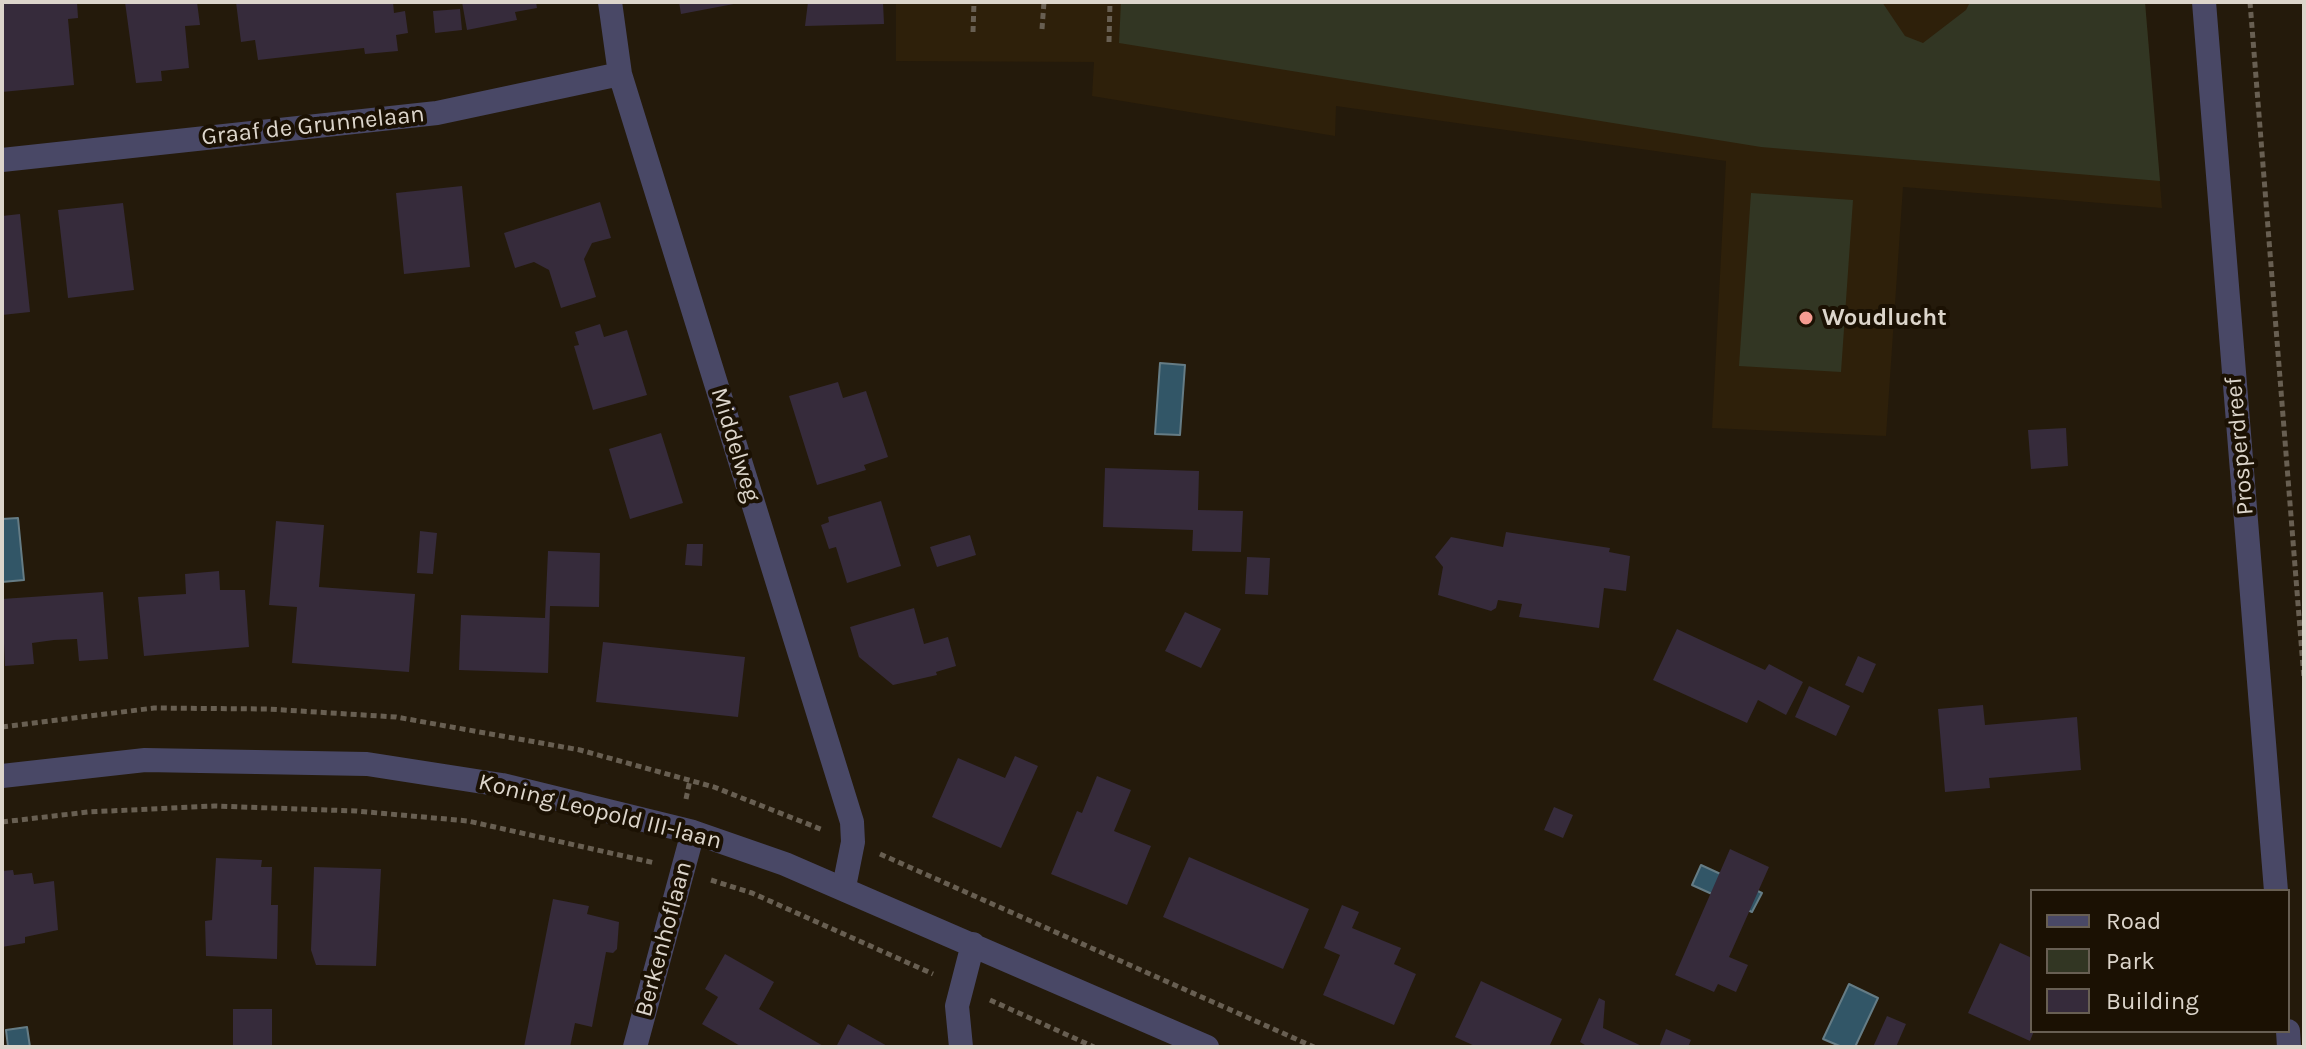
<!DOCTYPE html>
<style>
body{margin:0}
#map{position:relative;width:2306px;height:1049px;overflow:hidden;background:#241a0b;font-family:Karla,sans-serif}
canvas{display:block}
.frame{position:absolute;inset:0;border:4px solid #dcd5cb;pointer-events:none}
.legend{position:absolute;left:2030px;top:889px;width:260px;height:144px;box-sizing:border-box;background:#1b1103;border:2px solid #685f53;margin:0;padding:10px 14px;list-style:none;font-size:24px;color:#dcd5cb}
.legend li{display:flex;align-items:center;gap:16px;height:40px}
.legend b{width:40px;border:2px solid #685f53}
</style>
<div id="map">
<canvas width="2306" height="1049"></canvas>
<div class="frame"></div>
<ul class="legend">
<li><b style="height:10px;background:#494866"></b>Road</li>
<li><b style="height:22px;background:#323623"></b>Park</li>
<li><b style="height:22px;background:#362b3b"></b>Building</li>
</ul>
</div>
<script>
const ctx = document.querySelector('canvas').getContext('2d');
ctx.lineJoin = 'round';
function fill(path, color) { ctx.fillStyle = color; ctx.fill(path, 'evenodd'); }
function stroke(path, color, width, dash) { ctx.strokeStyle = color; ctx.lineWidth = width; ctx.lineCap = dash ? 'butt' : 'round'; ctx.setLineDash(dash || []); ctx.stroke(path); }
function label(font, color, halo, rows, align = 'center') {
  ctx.font = font + ' Karla,sans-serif'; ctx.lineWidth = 8; ctx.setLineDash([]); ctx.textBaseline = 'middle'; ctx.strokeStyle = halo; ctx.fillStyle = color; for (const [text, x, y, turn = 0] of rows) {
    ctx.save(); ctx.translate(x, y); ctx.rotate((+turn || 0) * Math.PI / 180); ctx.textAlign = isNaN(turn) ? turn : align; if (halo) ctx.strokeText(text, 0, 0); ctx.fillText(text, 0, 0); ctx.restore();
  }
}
fill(new Path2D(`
 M896,2H2145L2162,208L1903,187L1886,436L1712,428L1726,161L1336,106L1335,136L1092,96L1094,62L896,61Z`), '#2e200a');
fill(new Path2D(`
 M1121,2H1882L1905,36L1923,43L1966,10L1970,2H2145L2160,181L1761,147L1119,43Z
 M1751,193L1853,200L1841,372L1739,366Z`), '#323623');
const water = new Path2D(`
 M1160,363L1185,365L1180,435L1155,434Z
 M18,518L24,580L2,582V519Z
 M1701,865L1762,893L1752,912L1692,885Z
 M1849,984L1878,998L1855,1047H1842L1823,1039Z
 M27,1027L30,1047H8L6,1030Z`);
fill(water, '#325667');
stroke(water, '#657c85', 2);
fill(new Path2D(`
 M2,2H77L78,18L68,19L74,85L2,92Z
 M125,2H197L200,25L185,26L189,68L161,71L162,81L136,83Z
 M236,2H393L394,13L405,11L408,33L396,35L398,51L365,54L364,48L258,60L255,40L241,42Z
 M462,2H536L537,8L515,12L517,20L467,30Z
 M679,2H739V3L681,14Z
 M808,2H883L884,24L805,26Z
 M460,9L462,30L435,33L433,11Z
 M462,186L470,267L404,274L396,193Z
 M600,202L611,238L592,243L584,259L596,297L561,308L549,270L534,262L515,268L504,233Z
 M123,203L134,290L68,298L58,210Z
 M20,214L30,312L2,315V216Z
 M600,324L604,337L627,330L647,395L593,410L574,346L579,345L575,332Z
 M838,382L843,398L866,391L888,457L864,465L866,470L817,485L789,396Z
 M2066,428L2068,466L2031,469L2028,430Z
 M661,433L683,503L630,519L609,449Z
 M1105,468L1199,471L1198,510L1243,511L1241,552L1192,551L1193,530L1103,527Z
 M881,501L901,566L847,583L836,547L829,549L821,525L829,522L828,517Z
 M276,521L324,525L319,587L415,594L409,672L292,663L297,607L269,605Z
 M420,531L437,533L433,574L417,573Z
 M1506,532L1610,548L1609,552L1630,556L1626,591L1604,588L1599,628L1519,617L1522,604L1498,600L1496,608L1491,611L1438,595L1443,567L1435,557L1451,537L1503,547Z
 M970,535L976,555L937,567L930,547Z
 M687,544H703L702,566L685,565Z
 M548,551L600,553L599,607L550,606L548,673L459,670L461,615L545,618Z
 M1247,557L1270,558L1268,595L1245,594Z
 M219,571L220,590H245L249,647L144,656L138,597L186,594L185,574Z
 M103,592L108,659L79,661L77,639L54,640L32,643L34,664L5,666L2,599Z
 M914,608L924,644L948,637L956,666L936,672L937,675L893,685L859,657L850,627Z
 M1185,612L1221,629L1201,668L1165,651Z
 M1677,629L1765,670L1769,664L1803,682L1786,715L1758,700L1747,723L1653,680Z
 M603,642L745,657L738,717L596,702Z
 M1858,656L1876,664L1863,693L1845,685Z
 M1809,686L1850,706L1836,736L1795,717Z
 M1983,705L1985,725L2077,717L2081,770L1989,778L1990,788L1945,792L1938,709Z
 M1015,756L1038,766L1001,848L932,817L958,758L1005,778Z
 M1097,776L1131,790L1114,831L1151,846L1127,905L1051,874L1077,811L1082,813Z
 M1554,807L1573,815L1563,838L1544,830Z
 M1730,849L1769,867L1729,957L1748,965L1736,992L1718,984L1714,992L1675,975Z
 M1189,857L1309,909L1283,969L1163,917Z
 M216,858L262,860L261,867H272L271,905H278L277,959L206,956L205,921L212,920Z
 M314,867L381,869L376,966L316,965L311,950Z
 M13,870L14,875L32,873L34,884L54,881L58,930L25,937V943L2,947V871Z
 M553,899L589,906L587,914L619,922L617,949L613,953L606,952L592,1027L575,1023L570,1047H524Z
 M1342,905L1359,912L1352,928L1401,948L1394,964L1416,974L1394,1025L1323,995L1340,955L1324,948Z
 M2000,943L2032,958L2034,1031L2030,1041L1968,1013Z
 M725,954L774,982L759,1009L825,1047H742L702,1024L718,997L705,989Z
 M1481,981L1562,1019L1549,1047H1477L1455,1037Z
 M1599,998L1605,1001L1603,1028L1644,1047H1588L1580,1042Z
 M233,1009H272V1047H233Z
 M1887,1016L1906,1024L1896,1047H1873Z
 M848,1024L889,1047H836Z
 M1666,1029L1691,1040L1688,1047H1659Z`), '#362b3b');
stroke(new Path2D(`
 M2250,2L2304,679
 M1042,29L1044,2
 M973,32L974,2
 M1109,42L1110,2
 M2,727L154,708L267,709L396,717L580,750L714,787L823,830
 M686,799L690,780
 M2,822L88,812L214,806L356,811L468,821L655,863
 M880,854L1314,1047
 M711,880L752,893L933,974
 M990,1000L1094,1047`), '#685f52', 5, [6, 4]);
stroke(new Path2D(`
 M610,2L620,74L852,822L853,842L844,887
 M2204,2L2276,891
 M2,160L437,113L620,74
 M2,776L145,760L367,764L502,785L693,832L785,864L1207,1047
 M2288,1031L2289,1047
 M635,1047L693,832
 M961,1047L957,1006L973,944`), '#494866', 24);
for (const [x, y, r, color] of [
 [1806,318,8,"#f59c91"]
]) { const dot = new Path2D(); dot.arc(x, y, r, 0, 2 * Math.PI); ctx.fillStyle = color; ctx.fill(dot); stroke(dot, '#1b1103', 3); }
label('24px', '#dcd5cb', '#1b1103', [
 ["Graaf de Grunnelaan",313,126,-6],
 ["Middelweg",735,445,73],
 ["Prosperdreef",2240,446,-95],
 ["Koning Leopold III-laan",600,812,14],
 ["Berkenhoflaan",664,939,-75]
]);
label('bold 24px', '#dcd5cb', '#1b1103', [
 ["Woudlucht",1822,318]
], 'left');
</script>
